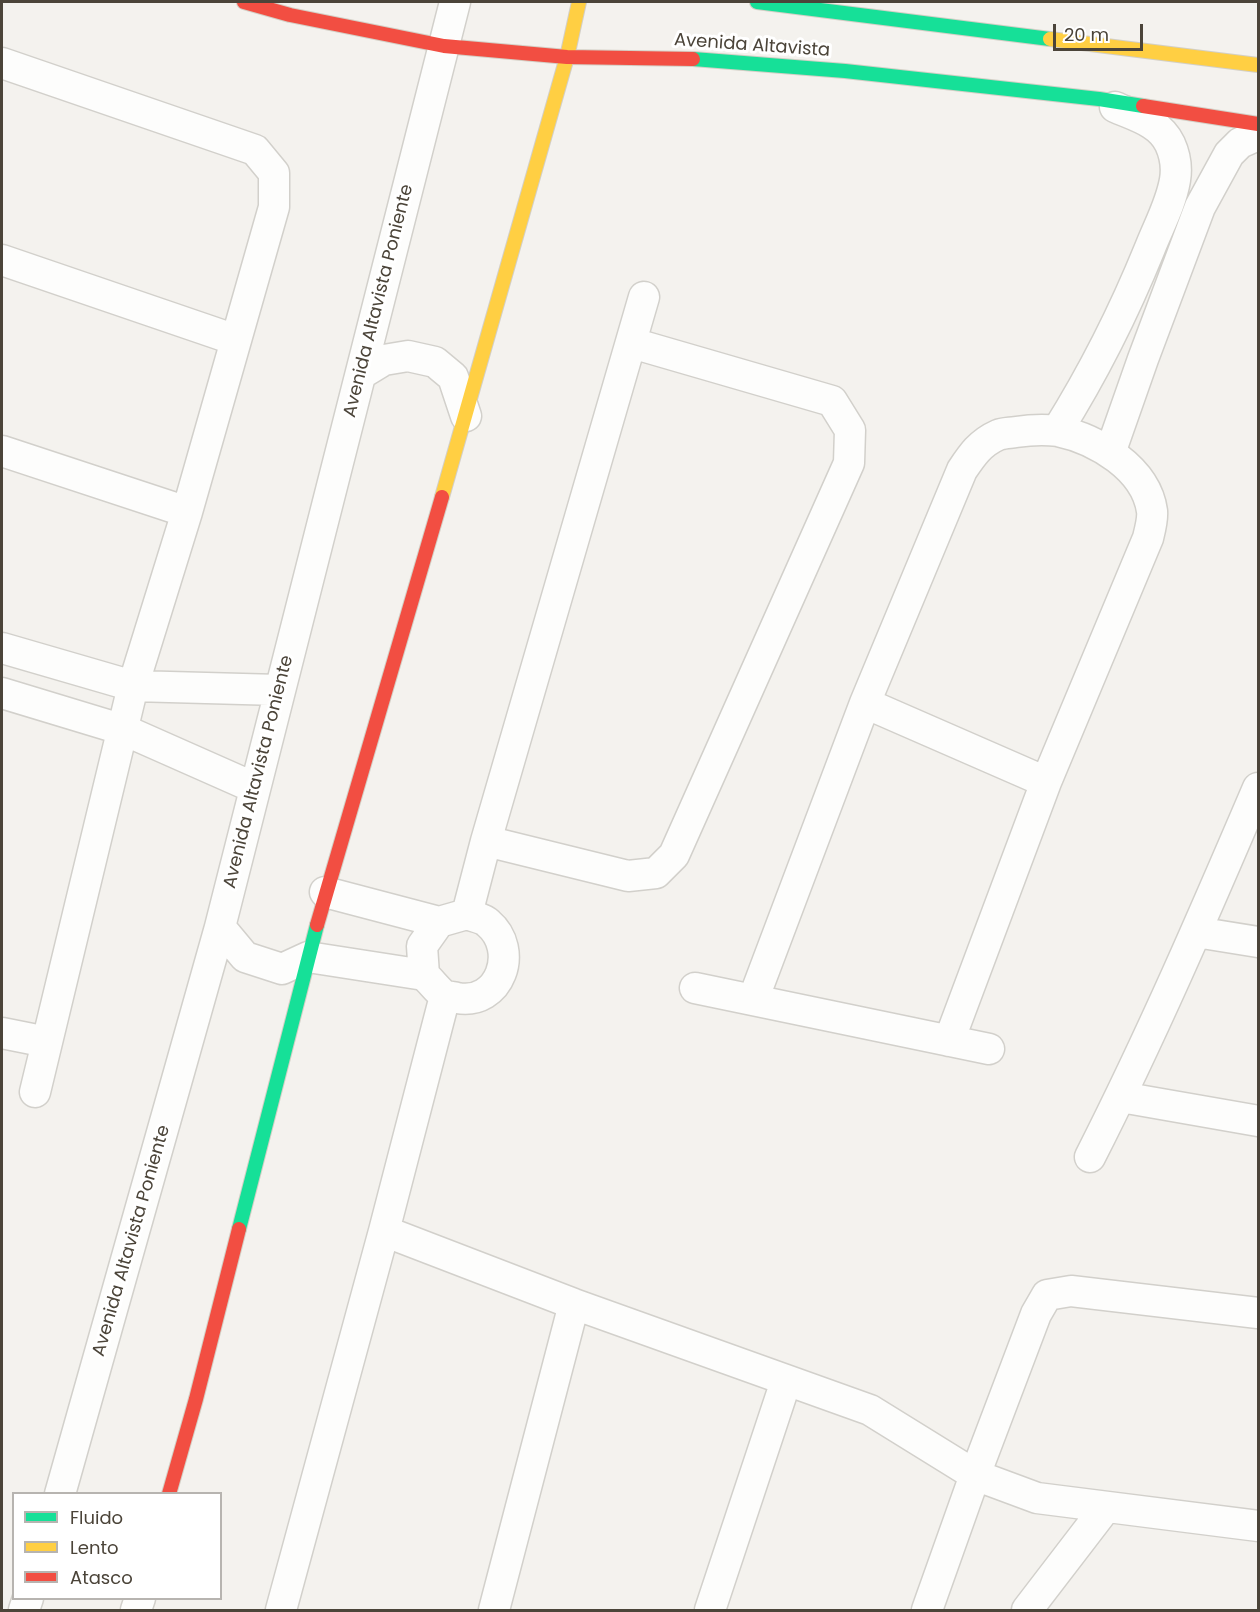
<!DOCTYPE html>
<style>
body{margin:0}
#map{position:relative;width:1260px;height:1612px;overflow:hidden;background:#f4f2ee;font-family:Poppins,sans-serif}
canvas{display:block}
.frame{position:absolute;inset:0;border:3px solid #4b4439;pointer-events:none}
.legend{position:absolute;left:12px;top:1492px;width:210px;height:108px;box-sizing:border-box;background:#fff;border:2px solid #b7b4b0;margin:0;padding:8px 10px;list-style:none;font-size:18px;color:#4b4439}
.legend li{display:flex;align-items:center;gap:12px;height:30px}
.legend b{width:30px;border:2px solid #b7b4b0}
.scale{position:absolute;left:1053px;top:24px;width:90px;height:27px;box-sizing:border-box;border:3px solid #4b4439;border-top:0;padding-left:8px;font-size:18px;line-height:21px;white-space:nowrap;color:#4b4439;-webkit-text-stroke:4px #fff;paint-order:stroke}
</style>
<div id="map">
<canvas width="1260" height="1612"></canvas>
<div class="frame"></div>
<ul class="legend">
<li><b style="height:8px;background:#16e098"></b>Fluido</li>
<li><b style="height:8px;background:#ffcf43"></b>Lento</li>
<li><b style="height:8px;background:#f24e42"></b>Atasco</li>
</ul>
<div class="scale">20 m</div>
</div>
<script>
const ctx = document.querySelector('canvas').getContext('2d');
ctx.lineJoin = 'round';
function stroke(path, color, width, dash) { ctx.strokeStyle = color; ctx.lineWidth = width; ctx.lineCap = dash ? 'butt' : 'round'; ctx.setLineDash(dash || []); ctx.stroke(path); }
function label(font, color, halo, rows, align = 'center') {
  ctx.font = font + ' Poppins,sans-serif'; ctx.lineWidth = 6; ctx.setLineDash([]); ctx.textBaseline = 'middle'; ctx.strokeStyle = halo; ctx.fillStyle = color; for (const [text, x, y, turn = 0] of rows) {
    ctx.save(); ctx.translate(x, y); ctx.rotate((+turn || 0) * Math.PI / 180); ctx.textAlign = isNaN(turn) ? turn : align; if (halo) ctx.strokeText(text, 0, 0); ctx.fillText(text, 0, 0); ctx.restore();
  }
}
const street = new Path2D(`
 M2,63L255,150L274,173V207L187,512L133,686L35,1092
 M2,260L236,340
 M361,374L384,360L408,356L435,362L453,377L466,416
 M1057,431C1094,372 1124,312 1150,248C1159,225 1171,204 1175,180C1177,168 1175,155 1170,144C1160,122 1135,116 1115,107
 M2,451L187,512
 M1110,453L1143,359L1200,207L1229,154L1240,143L1258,135
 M2,648L133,686L279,690
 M2,693L124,730L255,788
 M865,703L1046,782
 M486,841L628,876L656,873L674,855L849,463L850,430L832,401L632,343
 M325,892L439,922
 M467,914L486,841L644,297
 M467,914C474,917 483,918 488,923C520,950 500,1006 457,998C453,997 448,997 444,995C437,990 431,981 424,975L422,946L439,922Z
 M220,927L245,957L282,969L308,957L424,975
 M1196,932L1258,942
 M695,988L989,1049
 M753,1000L865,703L962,470C972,455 980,443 998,435C1003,433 1010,433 1016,432C1029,430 1044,429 1058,431C1096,439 1146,468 1152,511C1153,519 1150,530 1148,538L1046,782L949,1041
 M2,1033L47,1042
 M1121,1097L1258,1121
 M1090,1157C1151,1037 1205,912 1258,788
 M384,1231L574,1304L870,1410L975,1475L1037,1498L1258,1526
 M60,1494L220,927L455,2
 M24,1610L28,1598
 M136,1610L140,1598
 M281,1610L384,1231L445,996
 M494,1610L574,1304
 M710,1610L786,1381
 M927,1610L975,1475L1036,1314L1047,1295L1071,1291L1258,1313
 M1027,1610L1106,1507`);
const fast = new Path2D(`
 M757,2L1050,39
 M693,59L845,71L1099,99L1143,106
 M239,1229L317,925`);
const slow = new Path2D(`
 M1050,39L1258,65
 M442,497L567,57L579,2`);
const jam = new Path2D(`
 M244,2L290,15L444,46L567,57L693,59
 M1143,106L1258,124
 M317,925L442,497
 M169,1494L196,1399L239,1229`);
stroke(street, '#d2d0cb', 33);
stroke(fast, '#d3cfc5', 16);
stroke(slow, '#d3cfc5', 16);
stroke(jam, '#d3cfc5', 16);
stroke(street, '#fdfdfc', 30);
stroke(fast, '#16e098', 14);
stroke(slow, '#ffcf43', 14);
stroke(jam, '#f24e42', 14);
label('18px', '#4b4439', '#fff', [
 ["Avenida Altavista",752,46,4],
 ["Avenida Altavista Poniente",379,301,-76],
 ["Avenida Altavista Poniente",259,772,-76],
 ["Avenida Altavista Poniente",132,1241,-74]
]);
</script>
